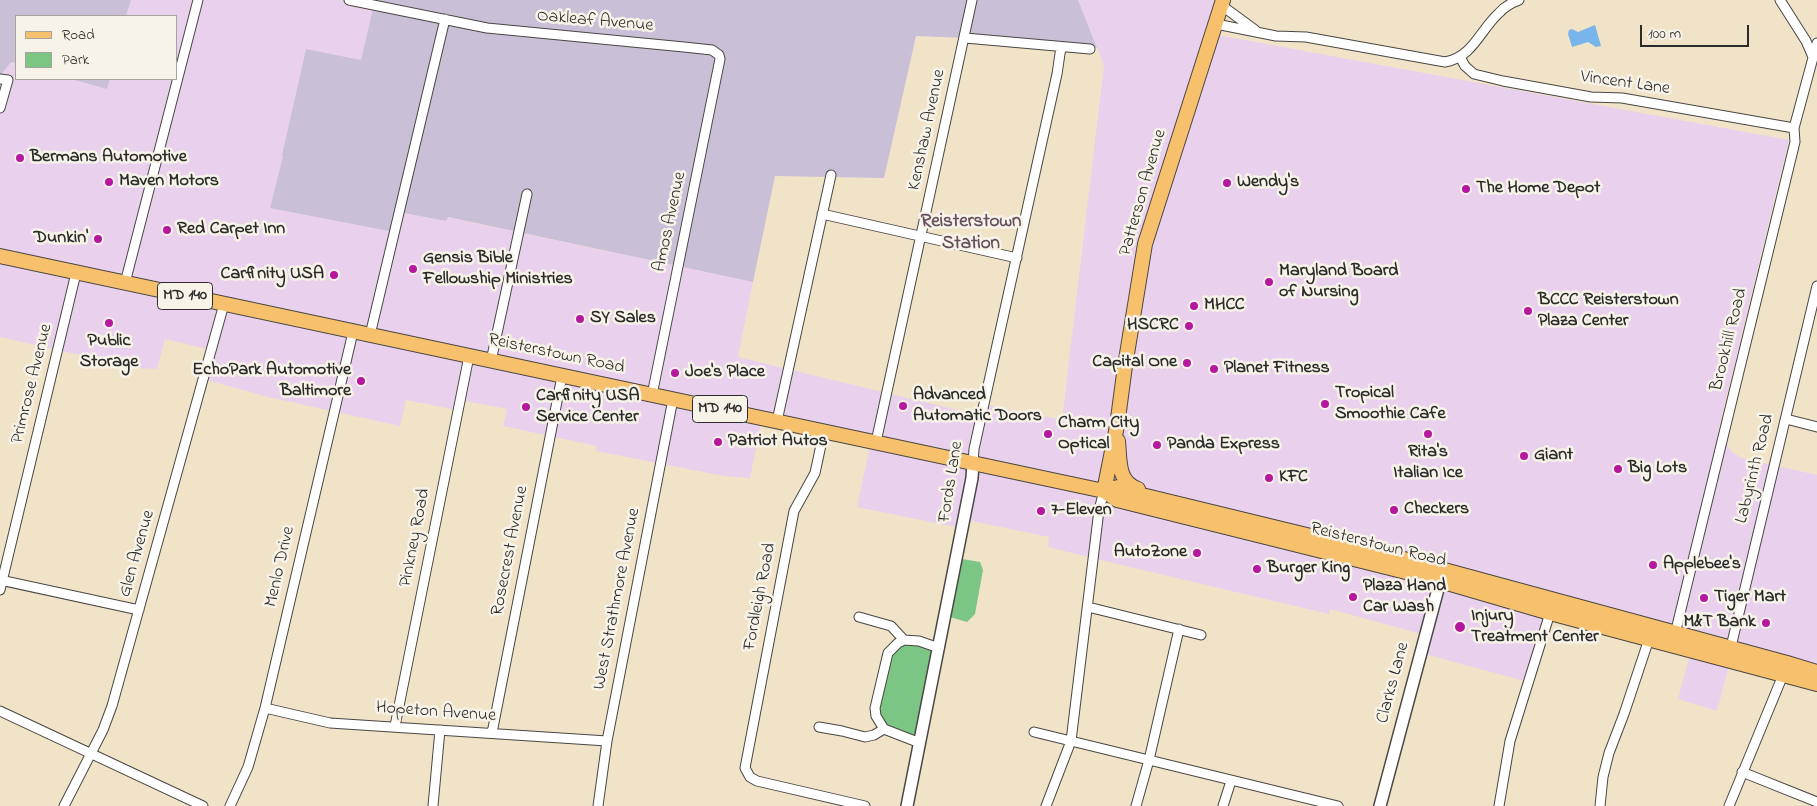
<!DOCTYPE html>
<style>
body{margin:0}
#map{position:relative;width:1817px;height:806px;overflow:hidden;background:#f1e3c8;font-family:"Indie Flower",sans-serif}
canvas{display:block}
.legend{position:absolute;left:15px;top:15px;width:162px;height:65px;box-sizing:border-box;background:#f7f3e8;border:1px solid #a5a39c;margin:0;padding:6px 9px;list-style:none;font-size:15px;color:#2b2b2b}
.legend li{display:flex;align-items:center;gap:10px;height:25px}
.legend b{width:25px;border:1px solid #a5a39c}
.scale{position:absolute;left:1640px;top:25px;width:109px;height:22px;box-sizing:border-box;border:2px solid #2b2b2b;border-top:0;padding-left:6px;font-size:15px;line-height:18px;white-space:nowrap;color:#2b2b2b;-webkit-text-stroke:4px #f7f3e8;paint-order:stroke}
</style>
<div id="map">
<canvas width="1817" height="806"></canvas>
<ul class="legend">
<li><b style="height:6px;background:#f7c06c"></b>Road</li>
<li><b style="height:14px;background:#7bc684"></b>Park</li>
</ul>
<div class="scale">100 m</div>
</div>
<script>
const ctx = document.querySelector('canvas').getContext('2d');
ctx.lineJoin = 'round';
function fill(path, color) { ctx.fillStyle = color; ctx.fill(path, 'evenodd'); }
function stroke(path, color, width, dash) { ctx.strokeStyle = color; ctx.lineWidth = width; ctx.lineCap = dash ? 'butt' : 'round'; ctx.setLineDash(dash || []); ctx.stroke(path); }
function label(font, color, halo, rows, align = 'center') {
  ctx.font = font + ' "Indie Flower",sans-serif'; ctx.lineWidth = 5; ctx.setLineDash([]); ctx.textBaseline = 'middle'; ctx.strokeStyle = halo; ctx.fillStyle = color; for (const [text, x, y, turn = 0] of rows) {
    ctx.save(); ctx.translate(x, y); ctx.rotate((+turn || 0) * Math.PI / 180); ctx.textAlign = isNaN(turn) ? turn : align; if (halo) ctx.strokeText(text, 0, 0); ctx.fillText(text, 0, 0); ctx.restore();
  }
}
fill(new Path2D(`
 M131,0H352L374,4L361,60L306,49L282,155L283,156L270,208L399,211L446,221L447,217L753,282L738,357L982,416V404L1062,420L1104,65L1078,0H1222L1212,34L1789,140L1718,432L1732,452L1742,458L1817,475V677L1732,655L1717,711L1678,699L1691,651L1549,607L1528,682L1421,653L1425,635L1330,609L1329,614L1092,558L1048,547L1049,537L962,519L960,528L857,507L871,441L762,418L750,478L724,476L596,451L597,446L503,426L507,409L460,400L457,410L406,400L400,426L268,397L203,379L211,350L165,339L157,369L138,368L0,337V76L11,62L16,63V79H71L107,89L110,79H176V16H126Z`), '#e9d1ed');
fill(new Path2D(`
 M0,0H131L126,16H16V63L11,62L0,76Z
 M352,0H1078L1097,48L965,38L916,36L884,178L775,176L753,282L448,217L446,221L399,212L394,232L270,208L283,156L282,155L306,49L361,60L374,4Z
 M71,79H110L107,89Z`), '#c9bfd7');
fill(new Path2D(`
 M962,559L980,562L983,570L975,614L967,622L950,617Z
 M919,643L931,649V651L916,740L888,727L878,712L892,651L903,644Z`), '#7bc684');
fill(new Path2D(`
 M1595,25L1601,46L1596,47L1588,42L1572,47L1568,34L1569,30L1572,29L1578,32Z`), '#78b5ea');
const minor = new Path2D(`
 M349,0L487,28L684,47L712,50L719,55L720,59L652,395
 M1780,0L1806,41L1813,57
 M1221,5L1255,30
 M1216,24L1276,36L1306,37L1445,62C1473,57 1480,30 1499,13C1504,7 1511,3 1519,0
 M965,38L1090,49
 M1460,57L1465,66L1474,74L1503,81L1591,97L1622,98L1794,128
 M0,79L8,80L0,108
 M822,214L1017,258
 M125,283L198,0
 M370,335L445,19
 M491,361L527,194
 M1786,419L1817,427
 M777,421L831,175
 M824,431L815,473L794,511L745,768L750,777L757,781L865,806
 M876,442L972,0
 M973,463L974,449L1057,74L1061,47
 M0,580L139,610
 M0,590L76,273
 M1088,607L1201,635
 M859,617L891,626L904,640L919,641L939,648
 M1674,638L1795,142L1794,128L1817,43
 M1730,651L1817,286
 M265,708L330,723L607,741
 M0,711L203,806
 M395,726L469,356
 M819,727L842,731L865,737L874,735L884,729L920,743
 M884,729L876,716L875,708L888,653L898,643L904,640
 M1034,732L1338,806
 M492,733L562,376
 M1742,772L1817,802
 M64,806L103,730L112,706L224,304
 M230,806L248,767L265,708L353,332
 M433,806L440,730
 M598,806L607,741L673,399
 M1046,806L1071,741L1099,510L1104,491
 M1136,806L1149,760L1179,629
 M1223,806L1231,781
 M1499,806L1510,741L1550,613
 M1600,806L1603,777L1609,753L1624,714L1649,639
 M1729,806L1783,675`);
const tertiary = new Path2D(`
 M907,806L972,478L973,463
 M1380,806L1442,574`);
const primary = new Path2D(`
 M0,256L1104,491L1117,500L1430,578L1550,613L1817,684
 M1118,441C1120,460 1117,482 1138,489
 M1104,491L1118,487L1142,495L1389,555L1787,663L1817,672
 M1104,491L1117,426L1125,366L1145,244L1223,0`);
stroke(minor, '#494743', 11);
stroke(tertiary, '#494743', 14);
stroke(primary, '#494743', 16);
stroke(minor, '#fff', 9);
stroke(tertiary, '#fff', 11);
stroke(primary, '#f7c06c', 14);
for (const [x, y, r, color] of [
 [20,158,5,"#b5179e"],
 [109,182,5,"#b5179e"],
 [1227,183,5,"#b5179e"],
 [1466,189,5,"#b5179e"],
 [167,230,5,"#b5179e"],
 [98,239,5,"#b5179e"],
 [413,269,5,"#b5179e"],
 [334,275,5,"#b5179e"],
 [1269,282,5,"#b5179e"],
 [1194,306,5,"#b5179e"],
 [1528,311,5,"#b5179e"],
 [580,319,5,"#b5179e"],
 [109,323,5,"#b5179e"],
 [1189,326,5,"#b5179e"],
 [1187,363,5,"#b5179e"],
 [1214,369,5,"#b5179e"],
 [675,373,5,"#b5179e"],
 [361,381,5,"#b5179e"],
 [1325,404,5,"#b5179e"],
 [903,406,5,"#b5179e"],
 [526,407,5,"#b5179e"],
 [1048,434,5,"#b5179e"],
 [1428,434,5,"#b5179e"],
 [718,442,5,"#b5179e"],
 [1157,445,5,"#b5179e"],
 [1524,456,5,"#b5179e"],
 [1618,469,5,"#b5179e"],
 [1269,478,5,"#b5179e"],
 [1394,510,5,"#b5179e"],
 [1041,511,5,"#b5179e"],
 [1197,553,5,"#b5179e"],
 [1653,565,5,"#b5179e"],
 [1257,569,5,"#b5179e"],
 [1353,597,5,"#b5179e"],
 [1704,598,5,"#b5179e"],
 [1766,623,5,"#b5179e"],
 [1460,627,6,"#b5179e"]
]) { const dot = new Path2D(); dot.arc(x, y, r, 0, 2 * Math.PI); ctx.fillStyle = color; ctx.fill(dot); stroke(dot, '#f7f3e8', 2); }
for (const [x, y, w] of [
 [185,296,55],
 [720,409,55]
]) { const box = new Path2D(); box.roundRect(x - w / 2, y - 13.5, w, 27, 4); ctx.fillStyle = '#f7f3e8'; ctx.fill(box); stroke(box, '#2b2b2b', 1); }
label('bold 16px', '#2b2b2b', null, [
 ["MD 140",185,296],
 ["MD 140",720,409]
]);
label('18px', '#2b2b2b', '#f7f3e8', [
 ["Oakleaf Avenue",595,22,5],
 ["Vincent Lane",1625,84,8],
 ["Kenshaw Avenue",928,130,-78],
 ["Patterson Avenue",1144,193,-74],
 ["Amos Avenue",671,222,-78],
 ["Brookhill Road",1730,340,-76],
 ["Reisterstown Road",556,355,12],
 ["Primrose Avenue",33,384,-76],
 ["Labyrinth Road",1756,469,-76],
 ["Fords Lane",952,482,-81],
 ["Pinkney Road",416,538,-79],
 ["Reisterstown Road",1378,546,14],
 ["Rosecrest Avenue",511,551,-79],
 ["Glen Avenue",138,554,-74],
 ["Menlo Drive",281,567,-77],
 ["Fordleigh Road",761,597,-79],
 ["West Strathmore Avenue",618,599,-79],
 ["Clarks Lane",1394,683,-75],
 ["Hopeton Avenue",436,713,4]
]);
label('bold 18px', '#2b2b2b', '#f7f3e8', [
 ["Bermans Automotive",30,158],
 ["Maven Motors",119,182],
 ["Wendy's",1237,183],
 ["The Home Depot",1476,189],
 ["Red Carpet Inn",177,230],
 ["Dunkin'",88,239,"right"],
 ["Gensis Bible",423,259],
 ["Fellowship Ministries",423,280],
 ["Maryland Board",1279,272],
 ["of Nursing",1279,293],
 ["Carfinity USA",324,275,"right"],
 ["BCCC Reisterstown",1538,301],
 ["Plaza Center",1538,322],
 ["MHCC",1204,306],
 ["SY Sales",590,319],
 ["HSCRC",1179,326,"right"],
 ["Public",109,342,"center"],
 ["Storage",109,363,"center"],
 ["Capital One",1177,363,"right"],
 ["Planet Fitness",1224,369],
 ["EchoPark Automotive",351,371,"right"],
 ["Baltimore",351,392,"right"],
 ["Joe's Place",685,373],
 ["Tropical",1335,394],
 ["Smoothie Cafe",1335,415],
 ["Advanced",913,396],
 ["Automatic Doors",913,417],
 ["Carfinity USA",536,397],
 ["Service Center",536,418],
 ["Charm City",1058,424],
 ["Optical",1058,445],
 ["Patriot Autos",728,442],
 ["Panda Express",1167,445],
 ["Rita's",1428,453,"center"],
 ["Italian Ice",1428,474,"center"],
 ["Giant",1534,456],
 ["Big Lots",1628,469],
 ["KFC",1279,478],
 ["Checkers",1404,510],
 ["7-Eleven",1051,511],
 ["AutoZone",1187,553,"right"],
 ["Applebee's",1663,565],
 ["Burger King",1267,569],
 ["Plaza Hand",1363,587],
 ["Car Wash",1363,608],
 ["Tiger Mart",1714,598],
 ["Injury",1471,617],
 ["Treatment Center",1471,638],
 ["M&T Bank",1756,623,"right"]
], 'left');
label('bold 19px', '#684f5d', '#f7f3e8', [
 ["Reisterstown",971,223],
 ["Station",971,245]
]);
</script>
